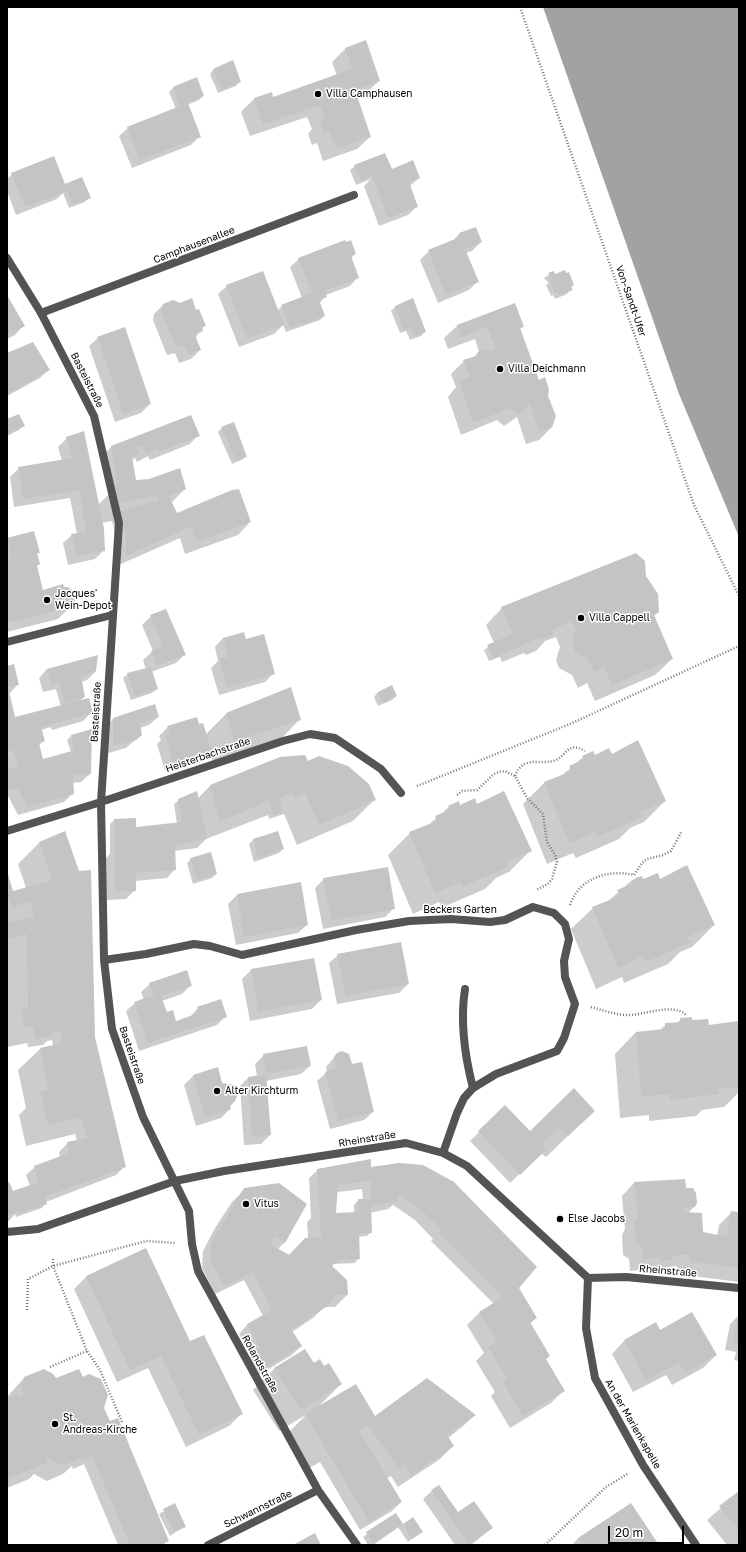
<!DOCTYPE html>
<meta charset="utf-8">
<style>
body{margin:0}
#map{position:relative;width:746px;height:1552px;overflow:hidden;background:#fff;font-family:"Golos Text",sans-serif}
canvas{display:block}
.frame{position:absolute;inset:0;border:8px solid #000;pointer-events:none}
.scale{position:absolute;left:608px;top:1526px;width:76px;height:18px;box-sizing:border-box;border:2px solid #000;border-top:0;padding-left:5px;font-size:12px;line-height:14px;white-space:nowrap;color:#000;-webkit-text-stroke:3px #fff;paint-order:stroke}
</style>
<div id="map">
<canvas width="746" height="1552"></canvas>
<div class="frame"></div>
<div class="scale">20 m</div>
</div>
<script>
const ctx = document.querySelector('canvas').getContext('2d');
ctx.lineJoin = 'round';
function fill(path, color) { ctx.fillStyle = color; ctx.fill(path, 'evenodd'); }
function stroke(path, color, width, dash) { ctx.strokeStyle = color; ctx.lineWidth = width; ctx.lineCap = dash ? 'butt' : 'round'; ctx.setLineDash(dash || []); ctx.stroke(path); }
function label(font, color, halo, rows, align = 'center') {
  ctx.font = font + ' "Golos Text",sans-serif'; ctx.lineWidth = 3; ctx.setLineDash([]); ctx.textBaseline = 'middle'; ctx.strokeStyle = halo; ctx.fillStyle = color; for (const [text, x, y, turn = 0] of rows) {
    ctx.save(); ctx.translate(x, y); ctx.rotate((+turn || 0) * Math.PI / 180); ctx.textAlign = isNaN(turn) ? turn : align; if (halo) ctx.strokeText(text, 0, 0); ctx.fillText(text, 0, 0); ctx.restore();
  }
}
fill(new Path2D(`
 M543,7H739V537L679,394Z`), '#a2a2a2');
fill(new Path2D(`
 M366,42L379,81L366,93L356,97L370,137L357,149L323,161L317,143L312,145L308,134L312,129L307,117L250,136L241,112L254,99L271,93L272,98L337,76L332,62L345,49Z
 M214,69L240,81L236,86L218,93L210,74Z
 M173,88L203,96L199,100L187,105L200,136L191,145L132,168L119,136L128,128L176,109L169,92Z
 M355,166L419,178L410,186L417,206L408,215L379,226L364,186L371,179L356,185L350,170Z
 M12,174L64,186L89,198L85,202L69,208L63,193L57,199L16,215L7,191V179Z
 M475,228L481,242L472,251L466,253L477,282L469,290L438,303L420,260L429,251L452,242L459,234Z
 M345,243L355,254L351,258L358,277L350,286L326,295L319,304L324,316L320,320L286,332L283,325L274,334L239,347L218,294L227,286L277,311L282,306L302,298L290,267L299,259Z
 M553,272L554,275L573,285L567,294L555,299L553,295L551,296L546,285L549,283L544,278Z
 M7,297L23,326L15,335L7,339Z
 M412,300L425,331L421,336L410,340L406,331L400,333L391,311L395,307Z
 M515,304L523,326L519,330L538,381L547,396L555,416L554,421L552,427L539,440L526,444L517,417L504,426L497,420L461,435L448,397L456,387L451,374L464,361L473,358L479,352L475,339L448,349L444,338L457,326Z
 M163,305L195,311L205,325L195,338L200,350L191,359L179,363L175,353L167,355L153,320L154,314Z
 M98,338L150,404L141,413L115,422L89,346Z
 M7,354L48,370L40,378L7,396Z
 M190,416L198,435L190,444L150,460L148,456L137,462L135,458L131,461L132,483L185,489L171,503L176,514L250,522L238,535L185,554L180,538L114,567L118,544L112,521L102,523L104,550L95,559L68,565L63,543L72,535L77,534L70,498L14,507L10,477L19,468L62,461L58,447L67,438L98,505L109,494L102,456L111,447Z
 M7,421L23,426L19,430L7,436Z
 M222,428L246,456L242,460L232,464L218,432Z
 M33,533L39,552L36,555V567L42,591L71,606L58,619L7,632V539Z
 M645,577L658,612L654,616L672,659L655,675L595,701L587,683L578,688L572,675L559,668L556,660L560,647L556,637L545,641L536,651L526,655L524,653L502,662L500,657L489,661L484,650L494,643L486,625L502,608Z
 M151,616L184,655L176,663L151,672L157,689L152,693L131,700L123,678L128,674L146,670L143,660L153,651L142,625Z
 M223,638L245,640L274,673L265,682L219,695L211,668L218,661L215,647Z
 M7,667L18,684L9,694L15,718L61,707L56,689L43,692L39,678L47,669L96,671L87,680L81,682L84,697L79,702L92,712L83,721L52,730L51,727L41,730L44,741L39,745L42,760L71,752L67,740L71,736L90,774L81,782L72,783L73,793L64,802L18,815L7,794Z
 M378,692L396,696L392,700L378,706L374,697Z
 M238,710L300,719L279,741L213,762L210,751L202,759L165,771L157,744L161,740L159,736L168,727L198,725L206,734L226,714Z
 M158,717L149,725L140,728L141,735L126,748L105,754V728L113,719Z
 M611,755L665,801L644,822L630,828L619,839L576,858L573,853L547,864L523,804L544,783L560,777L583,757Z
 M280,758L308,763L374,800L353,821L297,845L284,814L269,819L268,815L206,839L197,848L174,851L175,869L167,878L135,881V890L126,899L106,900V858L110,854V824L114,820L135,828L177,824L174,804L179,800L197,799L210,786Z
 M477,806L530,851L509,872L496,878L485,889L441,908L439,902L413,914L388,855L410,833L426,827L449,807Z
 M65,832L94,1037L125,1166L116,1175L46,1202L42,1208L16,1217L15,1214L7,1223V1184L12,1193L30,1186L26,1175L35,1167L60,1157L59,1152L68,1143L77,1141L75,1134L26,1146L19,1115L26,1108L18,1070L40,1049L53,1046L52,1040L47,1041L43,1045L28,1047L27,1043L7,1047V873L13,892L26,888L18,864L40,842Z
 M277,832L283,849L279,853L254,862L249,844L253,840Z
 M191,859L216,874L212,878L193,884L187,863Z
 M324,879L394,908L385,917L323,929L315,888Z
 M660,880L714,925L692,947L680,952L668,964L624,983L622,977L596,989L571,929L593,908L607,902L631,881Z
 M300,884L307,925L298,933L236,945L228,904L237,895Z
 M338,955L408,984L399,993L337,1004L329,963Z
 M314,959L321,1000L312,1009L250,1021L242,979L251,970Z
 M150,984L191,985L182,994L162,1001L166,1014L176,1022L189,1018L198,1008L226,1016L217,1025L139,1051L126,1011L135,1003L144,1000L141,992Z
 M681,1019L708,1026L737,1022L739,1092L724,1107L702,1110L696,1116L649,1121V1115L620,1118L615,1054L636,1032L659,1031L666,1024H676Z
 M337,1054L351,1065L373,1112L364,1120L330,1129L317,1081L327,1072L326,1067Z
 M264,1055L310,1066L301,1074L266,1081L270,1135L261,1144L244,1145L240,1086L248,1078L257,1077L255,1064Z
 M217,1068L222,1084L234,1102L229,1107L230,1109L221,1118L196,1126L184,1085L193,1076Z
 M505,1107L530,1132L594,1111L546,1157L541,1153L510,1183L470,1141Z
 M370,1168L518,1288L536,1318L530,1324L549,1356L545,1360L564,1390L551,1403L510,1428L491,1396L495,1392L476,1361L484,1353L467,1325L480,1312L494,1304L431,1241L433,1239L415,1220L393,1205L388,1209L370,1213L371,1232L367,1236L358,1237L359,1258L355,1263L333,1264L330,1266L347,1295L335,1307H324L313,1318L292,1332L301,1346L292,1355L255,1377L246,1361L251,1356L239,1334L247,1325L263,1316L244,1280L215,1294L202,1268L203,1251L215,1228L232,1202L245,1189L285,1242L278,1249L288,1256L308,1238L307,1222L311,1218L309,1178L318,1170ZM362,1189L363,1200H358L354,1205V1213L335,1214V1195L338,1192Z
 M634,1183L685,1189L694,1207L688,1213L702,1233L717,1236L719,1225L732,1212L739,1213V1282L677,1274V1266L662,1268L658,1272L648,1273L647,1269L630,1271L629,1259L623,1255L622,1235L625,1229L622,1196Z
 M146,1249L190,1343L242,1413L229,1426L186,1447L148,1368L117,1382L74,1289L86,1277Z
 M739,1315V1361L734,1360L736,1352L725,1350L730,1324Z
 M656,1324L660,1331L716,1355L703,1368L672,1385L666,1375L633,1392L612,1354L624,1341Z
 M314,1364L324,1367L341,1384L318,1407L374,1417L427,1380L475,1415L462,1427L448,1438L453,1446L440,1459L398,1487L391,1476L387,1478L401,1502L392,1511L360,1530L320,1462L304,1471L284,1437L306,1415L279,1431L253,1390L275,1368Z
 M24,1378L56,1379L103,1409L168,1541L163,1545H118L84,1464L73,1469L72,1466L63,1474L47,1481L34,1474L29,1479L7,1488V1397Z
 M432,1491L458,1513L492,1528L471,1545H455L423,1499Z
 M739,1492V1545H727L707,1520Z
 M174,1505L185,1526L170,1536L159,1514Z
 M395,1514L403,1525L413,1519L421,1532L408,1542L398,1527L373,1545H368L363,1537Z
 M578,1538L657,1545H572Z`), '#0003');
fill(new Path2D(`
 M366,40L380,81L355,90L371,137L336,149L329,131L324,133L320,120L325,118L320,105L263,124L254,98L272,92L273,97L352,69L345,48Z
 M233,60L241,82L222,90L213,69Z
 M197,77L204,96L188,103L201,137L140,160L127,127L180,106L173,87Z
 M385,153L392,169L413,160L420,178L409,182L418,207L388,218L372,176L361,181L354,165Z
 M54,156L65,184L82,177L91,198L73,205L67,191L25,207L11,173Z
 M476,227L482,242L465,249L479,282L446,295L428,250L460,237L459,233Z
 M345,240L346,242L351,240L356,254L351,256L359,278L325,291L327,297L319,300L325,316L290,328L281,305L312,293L298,258Z
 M565,270L566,273L569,272L574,285L571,287L573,290L559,295L558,292L555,293L550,280L553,279L548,273L554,271L555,274Z
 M263,271L284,325L247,339L226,285Z
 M7,295L25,326L7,336Z
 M192,298L196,310L199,309L206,326L202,327L203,331L195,335L201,350L188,355L184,345L176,347L161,311L163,304L173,300L180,303Z
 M413,298L426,332L414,336L410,327L404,330L395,306Z
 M515,303L524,327L520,328L539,380L545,377L549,390L548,396L556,416L552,427L539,432L529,402L526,409L517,414L510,408L473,423L460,383L462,380L470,377L463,360L476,356L478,352L484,349L489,352L496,349L487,327L461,337L457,325Z
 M125,327L151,404L123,414L97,337Z
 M33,342L50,370L7,394V353Z
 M19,414L25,426L7,434V419Z
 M191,415L200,436L159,452L157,448L146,454L142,445L135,448L140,454L132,457L136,480L149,479L180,468L186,489L169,496L177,513L232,490L239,489L251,522L197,542L192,526L126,556V534L120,511L159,500L157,495L119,503L115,487L117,485L111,446Z
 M234,422L247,457L236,460L221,427Z
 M84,431L104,529L105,551L77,556L71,534L86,532L79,490L23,499L18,467L72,458L66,437Z
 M34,531L40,553H37L40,564L37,566L43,590L63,584L64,587H68L72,590L75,602L72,607L7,623V559L11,558L7,538Z
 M636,553L645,561L646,576L658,594L659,612L654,615L673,659L612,685L604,667L594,672L588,659L575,652L572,643L575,632L577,631L572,621L552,630L554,635L542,639L541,637L493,658L487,645L513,634L501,607Z
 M166,609L186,655L156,666L151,651L163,646L150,615Z
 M244,632L246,639L264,634L275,674L227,687L219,659L228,657L223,638Z
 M98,655L96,671L81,676L85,697L65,703L59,682L51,684L47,669Z
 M14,664L19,685L8,687L15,717L89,698L93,713L41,727L45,741L39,743L43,759L75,750L71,735L92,729L91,774L73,775L74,794L27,807L18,788L7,791V770L18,766L13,750L7,752V666Z
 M151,667L158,689L135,696L127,673Z
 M392,685L397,696L383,703L378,692Z
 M291,687L301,720L234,741L226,713Z
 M155,704L159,717L140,723L142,735L136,740L113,746V718Z
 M197,717L199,724L203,723L212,751L173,763L165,735L170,734L167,726Z
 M638,740L666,801L640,812L642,817L598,837L595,832L569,843L544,782L572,771L569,766L584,759L582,756L593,751L595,755L609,748L612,754Z
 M305,755L308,761L319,756L348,766L369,784L376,800L319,825L305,793L295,797L292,793L279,798L283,812L273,815L269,801L219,822L210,785L280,757Z
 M197,791L207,839L175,845L176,870L136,873V891H115L114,819L136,818V827L182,822L178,799Z
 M504,791L532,851L506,862L508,867L463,887L461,882L435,893L409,832L437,821L435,816L450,810L448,806L459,801L460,805L475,798L477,804Z
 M65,831L79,871L91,870L95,1037L126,1167L45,1197L47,1204L21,1213L20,1211L7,1216V1183L9,1182L13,1191L39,1182L34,1166L69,1153L67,1142L87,1138L81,1117L48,1125L40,1092L48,1090L40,1048L62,1043L60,1032H55L52,1036L36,1039L33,1026L23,1027L22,1008H28L27,934L7,939V922L34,917L30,902L12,907L7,893V871L13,891L52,880L39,842Z
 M278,831L284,849L258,858L253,839Z
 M211,852L217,874L197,880L190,858Z
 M687,865L715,925L688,937L691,942L669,952L646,962L643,956L618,968L592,907L620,896L617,890L632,884L631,881L636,878L642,876L643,879L658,873L660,879Z
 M388,867L395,909L331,921L323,878Z
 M301,882L308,925L244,937L237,894Z
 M401,942L409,984L346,996L337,954Z
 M314,958L322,1000L258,1012L251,969Z
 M187,970L192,986L161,996L167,1012L173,1010L176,1021L199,1013L197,1007L221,999L227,1017L148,1043L134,1002L154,995L149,983Z
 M692,1017V1020L708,1019L709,1025L738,1021L739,1087L718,1089L719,1094L670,1100V1094L641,1097L636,1032L665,1029V1023L681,1022L680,1018Z
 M307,1046L311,1066L266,1074L263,1054Z
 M342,1051L349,1054L352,1064L362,1062L374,1112L338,1121L325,1072L336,1068L334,1057L337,1053Z
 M218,1067L222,1083L234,1085L237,1089V1097L234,1102L230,1105L231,1109L205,1118L193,1075Z
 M266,1074L271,1135L252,1137L248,1077Z
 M574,1088L595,1111L568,1136L559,1128L542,1144L547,1149L520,1175L478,1131L505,1105L530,1131Z
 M371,1159V1167L399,1163L423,1165L454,1182L537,1267L519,1288L537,1318L530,1322L550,1356L546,1359L565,1391L523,1416L503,1382L508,1380L488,1347L497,1342L479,1312L503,1297L439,1232L442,1230L423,1212L402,1196H398V1201L371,1206L372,1233H359L360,1259L338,1260L332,1266L347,1280L348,1295H336L326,1307L301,1324L291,1329L302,1346L264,1369L254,1352L260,1348L247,1324L272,1310L253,1272L224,1286L210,1259L212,1241L244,1188L279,1183L307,1204L285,1243L275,1236L270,1244L289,1255L305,1238L321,1237L317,1169ZM371,1181V1199H358V1212L336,1213L338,1185Z
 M685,1179L686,1188H693L696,1193L697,1203L695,1207L683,1208L684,1212L702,1213L703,1232L727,1237L731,1211L739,1212V1268L690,1261L689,1254L672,1256V1260L660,1261V1257L642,1259V1247L636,1242L635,1221L638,1216L634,1182Z
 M146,1248L190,1341L204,1335L243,1414L199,1435L161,1356L130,1370L86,1276Z
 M692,1312L717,1355L685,1373L679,1363L646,1380L624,1340L656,1322L660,1330Z
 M738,1314H739V1343L733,1342Z
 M305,1349L314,1363L320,1359L324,1366L329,1363L342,1384L301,1410L274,1368Z
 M44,1369L53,1374L56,1378L79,1369L83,1377L89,1374L101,1379L108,1395L104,1408L110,1421L118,1418L169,1541L159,1545H130L92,1456L82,1461L81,1458L64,1465L52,1461L48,1456L47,1463L7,1479V1399L16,1395L23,1396L21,1388L24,1377Z
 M427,1378L476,1415L447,1435L454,1446L412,1475L404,1464L398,1468L368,1425L359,1431L402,1502L369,1522L305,1414L356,1384L375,1416Z
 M439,1485L458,1512L474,1501L493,1528L469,1544L431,1490Z
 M739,1491V1531L719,1506Z
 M175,1503L186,1527L174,1532L163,1509Z
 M631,1503L659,1545H583L578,1538Z
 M396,1513L403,1524L374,1544L366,1532Z
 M413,1517L423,1532L412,1539L403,1524Z
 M315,1533L321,1545H293Z`), '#c4c4c4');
stroke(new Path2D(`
 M520,7L694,505L739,596
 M515,776C523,754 542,766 556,760C567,755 568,741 585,751
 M417,786L570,724L739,646
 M457,795L462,791L477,790L494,774L499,772L505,771L515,776L527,798L543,814L547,842L555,855L557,862L552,879L548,884L536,890
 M570,905C579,878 608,869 634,875L642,863L647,859L663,855L671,851L682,831
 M591,1007C602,1010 613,1014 625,1015C642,1016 673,1002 686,1015
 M53,1259V1266L87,1351L100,1370L122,1422
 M27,1310L28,1279L53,1266L146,1241L176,1243
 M50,1367L87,1351
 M7,1384L10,1383
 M545,1545L606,1487L629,1473`), '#767676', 2.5, [1, 2]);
stroke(new Path2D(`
 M41,313L354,195
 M465,989C460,1021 465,1057 473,1088`), '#545454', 8);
stroke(new Path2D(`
 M7,258L41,313L94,416L119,523L101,802L104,960L112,1029L143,1117L189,1211L192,1244L198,1271L318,1490L357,1545
 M7,642L112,615
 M7,831L101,802L283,741L310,734L335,738L381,769L401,793
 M104,960L146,954L194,944L210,946L242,955L356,930L409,921L451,919L490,922L505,920L533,907L554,913L565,924L569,939L564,961L565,977L575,1004L564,1038L557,1051L496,1074L473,1088L464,1098L457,1113L443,1153
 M7,1232L38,1229L175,1181L224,1171L406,1143L443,1153L467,1166L588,1278L626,1277L739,1288
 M588,1278L586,1328L595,1378L643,1465L696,1545
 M208,1545L318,1490`), '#545454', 8);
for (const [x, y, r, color] of [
 [318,94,4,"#000"],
 [500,369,4,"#000"],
 [47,600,4,"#000"],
 [581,618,4,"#000"],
 [217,1091,4,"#000"],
 [246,1204,4,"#000"],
 [560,1219,4,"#000"],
 [55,1424,4,"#000"]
]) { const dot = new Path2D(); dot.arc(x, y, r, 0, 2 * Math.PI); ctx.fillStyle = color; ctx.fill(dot); stroke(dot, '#fff', 1.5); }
label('10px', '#000', '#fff', [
 ["Villa Camphausen",326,94],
 ["Villa Deichmann",508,369],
 ["Jacques'",55,594],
 ["Wein-Depot",55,606],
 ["Villa Cappell",589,618],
 ["Alter Kirchturm",225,1091],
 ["Vitus",254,1204],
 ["Else Jacobs",568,1219],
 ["St.",63,1418],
 ["Andreas-Kirche",63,1430]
], 'left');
label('10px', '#000', '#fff', [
 ["Camphausenallee",194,245,-21],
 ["Von-Sandt-Ufer",631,301,71],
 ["Basteistraße",87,380,63],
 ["Basteistraße",96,712,-87],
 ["Heisterbachstraße",208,755,-19],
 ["Beckers Garten",460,910],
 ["Basteistraße",132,1055,71],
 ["Rheinstraße",367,1139,-9],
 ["Rheinstraße",668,1271,5],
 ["Rolandstraße",260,1364,61],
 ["An der Marienkapelle",633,1424,60],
 ["Schwannstraße",258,1509,-26]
]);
</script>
